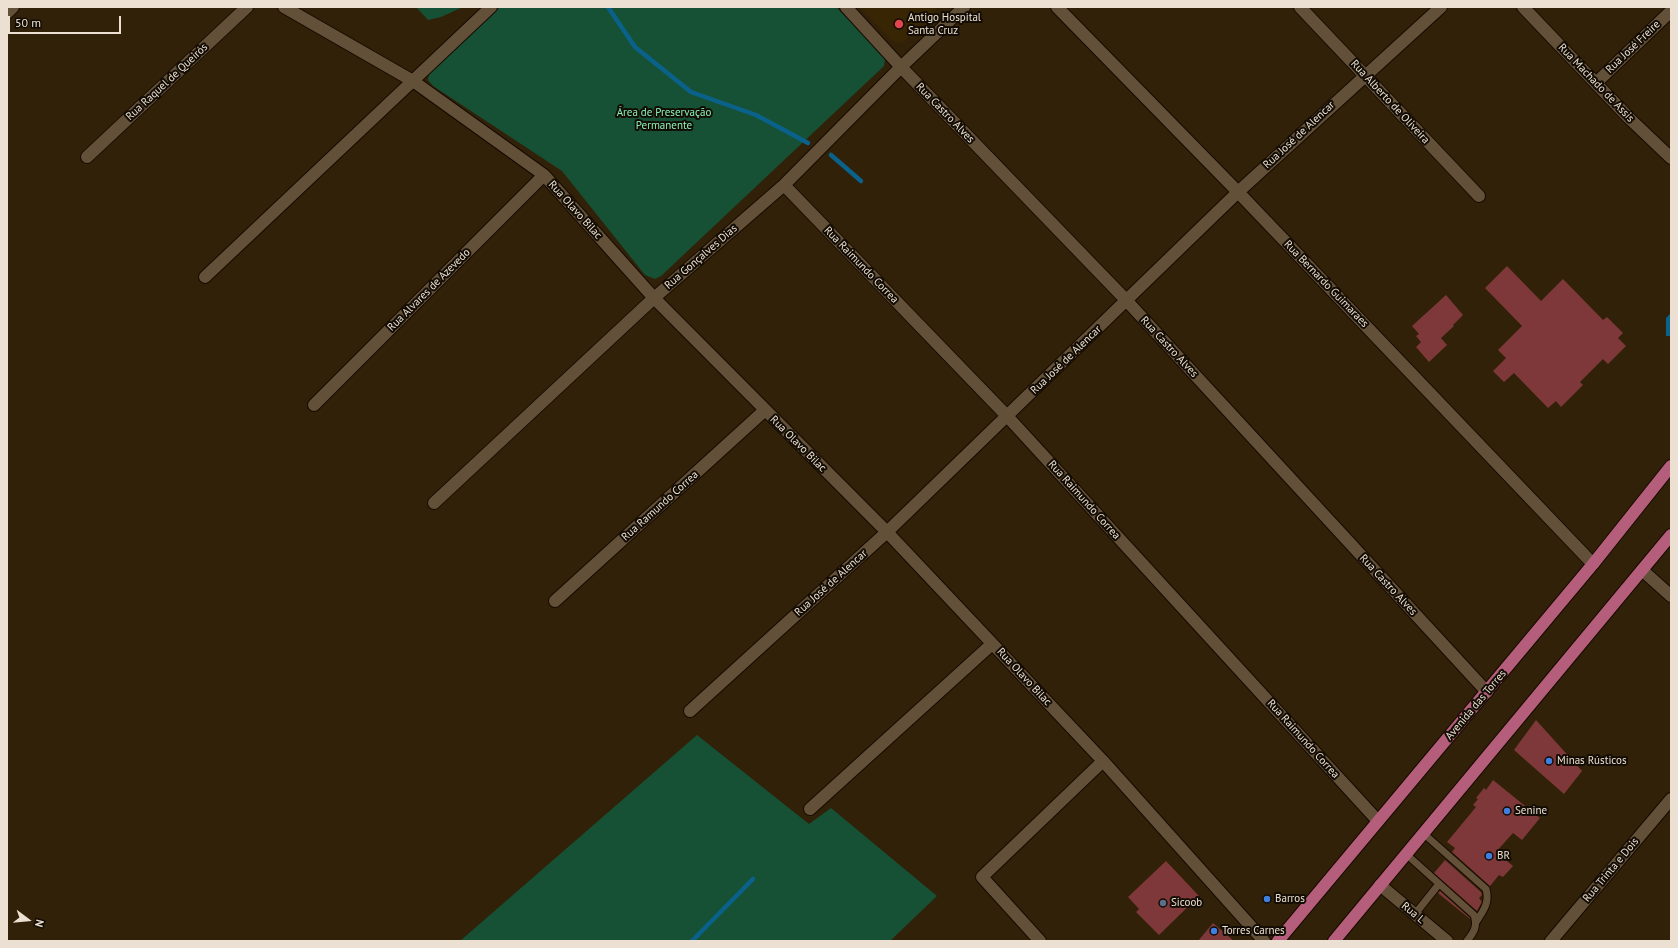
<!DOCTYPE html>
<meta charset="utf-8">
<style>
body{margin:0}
#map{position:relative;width:1678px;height:948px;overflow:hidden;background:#302108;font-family:"PT Sans",sans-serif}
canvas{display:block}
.frame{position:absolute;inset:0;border:8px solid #ebe0d2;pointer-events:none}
.north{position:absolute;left:8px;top:900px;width:40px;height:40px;-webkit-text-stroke:3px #130c04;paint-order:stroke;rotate:106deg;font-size:11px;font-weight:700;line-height:16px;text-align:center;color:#ebe0d2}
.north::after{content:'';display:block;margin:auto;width:14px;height:18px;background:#ebe0d2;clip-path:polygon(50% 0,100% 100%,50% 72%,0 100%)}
.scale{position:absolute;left:8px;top:16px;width:113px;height:18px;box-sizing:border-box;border:2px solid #ebe0d2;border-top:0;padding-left:5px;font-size:12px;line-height:14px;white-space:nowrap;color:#ebe0d2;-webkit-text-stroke:3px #130c04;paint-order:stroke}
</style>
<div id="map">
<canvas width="1678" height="948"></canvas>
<div class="frame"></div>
<div class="north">N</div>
<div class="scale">50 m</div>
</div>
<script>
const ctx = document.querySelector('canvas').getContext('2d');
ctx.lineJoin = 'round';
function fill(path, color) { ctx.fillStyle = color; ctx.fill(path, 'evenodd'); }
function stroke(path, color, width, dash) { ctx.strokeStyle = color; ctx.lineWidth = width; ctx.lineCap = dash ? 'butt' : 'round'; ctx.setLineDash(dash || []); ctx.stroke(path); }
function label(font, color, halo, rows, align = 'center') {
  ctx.font = font + ' "PT Sans",sans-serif'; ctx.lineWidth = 4; ctx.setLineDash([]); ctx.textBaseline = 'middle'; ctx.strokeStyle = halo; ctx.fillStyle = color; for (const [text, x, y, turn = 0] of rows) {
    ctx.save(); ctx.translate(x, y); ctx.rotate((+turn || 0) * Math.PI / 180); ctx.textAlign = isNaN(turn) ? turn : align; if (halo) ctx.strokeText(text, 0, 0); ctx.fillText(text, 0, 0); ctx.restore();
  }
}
fill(new Path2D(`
 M859,7H939L903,42L897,43L893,41Z`), '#382504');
fill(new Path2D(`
 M416,7H463L441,17L428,20Z
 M500,7H836L879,50L885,59L884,66L661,276L655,279L645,275L562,171L433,86L428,80L429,74Z
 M697,735L809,824L831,808L937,896L890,941H460Z`), '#175135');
fill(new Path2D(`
 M1671,313V336H1666V318Z`), '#0a618a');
stroke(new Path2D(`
 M608,7L635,47L691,92L756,115L808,143
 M831,155L861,181
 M692,941L753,879`), '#0a618a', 4.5);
fill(new Path2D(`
 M1507,266L1541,301L1563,279L1603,320L1607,317L1623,333L1618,338L1626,346L1608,364L1603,359L1580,382L1583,385L1561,407L1556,401L1548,408L1514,373L1504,382L1493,371L1506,358L1498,350L1522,326L1485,288Z
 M1446,295L1463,315L1453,325L1454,326L1441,338L1447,345L1429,362L1416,347L1421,342L1416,336L1419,334L1412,326Z
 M1536,720L1582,771L1564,794L1514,750Z
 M1493,780L1540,818L1522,840L1513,833L1496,852L1513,866L1503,877L1499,875L1490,886L1452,852L1455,848L1447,842L1476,807L1473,805L1478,799L1476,798L1484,788L1486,790Z
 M1445,860L1481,892L1482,895L1479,898L1482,902L1477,911L1434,873Z
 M1166,861L1199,896L1159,935L1136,912L1139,909L1128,897Z
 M1440,891L1470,918V919L1438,893Z
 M1213,923L1234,941H1198Z`), '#7f3839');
const lane = new Path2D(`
 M1423,833L1486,889C1490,903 1483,911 1476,922
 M1406,854L1474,915C1478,926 1474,932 1467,941
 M1415,914L1439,884`);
const street = new Path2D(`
 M284,7L413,81L544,175L654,298L887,532L1103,761L1264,941
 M846,7L901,67L1126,300L1487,692
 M1057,7L1238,192L1593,564
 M1300,7L1479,196
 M1523,7L1630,119L1671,158
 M7,13L13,7
 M1596,83L1671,11
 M87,157L247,7
 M784,185L1007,416L1378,821
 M205,277L491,7
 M314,405L544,175
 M434,503L654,298L784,185L901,67L964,7
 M1642,570L1671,596
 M555,601L764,411
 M690,711L887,532L1238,192L1441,7
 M810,809L992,644
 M1380,885L1447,941
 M1040,941L982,877L1103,761
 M1551,941L1671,799`);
const primary = new Path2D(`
 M1278,941L1593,564L1671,466
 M1334,941L1671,535`);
stroke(lane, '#180a00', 9);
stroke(street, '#180a00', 14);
stroke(primary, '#180a00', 14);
stroke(lane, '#625138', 7);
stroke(street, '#625138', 12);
stroke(primary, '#b45e7b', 12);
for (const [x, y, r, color] of [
 [899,24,5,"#e0444e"],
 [1549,761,4,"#3f7fe0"],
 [1507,811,4,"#3f7fe0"],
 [1489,856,4,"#3f7fe0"],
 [1267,899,4,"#3f7fe0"],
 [1163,903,4,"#5c6f8a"],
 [1214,931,4,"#3f7fe0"]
]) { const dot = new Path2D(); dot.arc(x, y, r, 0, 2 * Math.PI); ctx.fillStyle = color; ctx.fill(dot); stroke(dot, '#130c04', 1.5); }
label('11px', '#ebe0d2', '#130c04', [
 ["Antigo Hospital",908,18],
 ["Santa Cruz",908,31],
 ["Minas Rústicos",1557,761],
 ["Senine",1515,811],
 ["BR",1497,856],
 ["Barros",1275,899],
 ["Sicoob",1171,903],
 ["Torres Carnes",1222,931]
], 'left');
label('11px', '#ebe0d2', '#130c04', [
 ["Rua José Freire",1633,47,-44],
 ["Rua Raquel de Queirós",167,82,-43],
 ["Rua Machado de Assis",1596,83,46],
 ["Rua Alberto de Oliveira",1390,102,47],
 ["Rua Castro Alves",945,113,46],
 ["Rua José de Alencar",1299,135,-43],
 ["Rua Olavo Bilac",575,210,48],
 ["Rua Gonçalves Dias",701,257,-41],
 ["Rua Raimundo Correa",861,265,46],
 ["Rua Bernardo Guimaraes",1326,284,46],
 ["Rua Alvares de Azevedo",429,290,-45],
 ["Rua Castro Alves",1169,347,47],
 ["Rua José de Alencar",1066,360,-44],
 ["Rua Olavo Bilac",798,444,45],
 ["Rua Raimundo Correa",1084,500,48],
 ["Rua Ramundo Correa",660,506,-42],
 ["Rua José de Alencar",831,583,-42],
 ["Rua Castro Alves",1388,585,47],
 ["Rua Olavo Bilac",1024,677,47],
 ["Avenida das Torres",1476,705,-50],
 ["Rua Raimundo Correa",1303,739,48],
 ["Rua Trinta e Dois",1611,870,-50],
 ["Rua L",1413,913,40]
]);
label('11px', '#87f2b8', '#130c04', [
 ["Área de Preservação",664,113],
 ["Permanente",664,126]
]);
</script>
